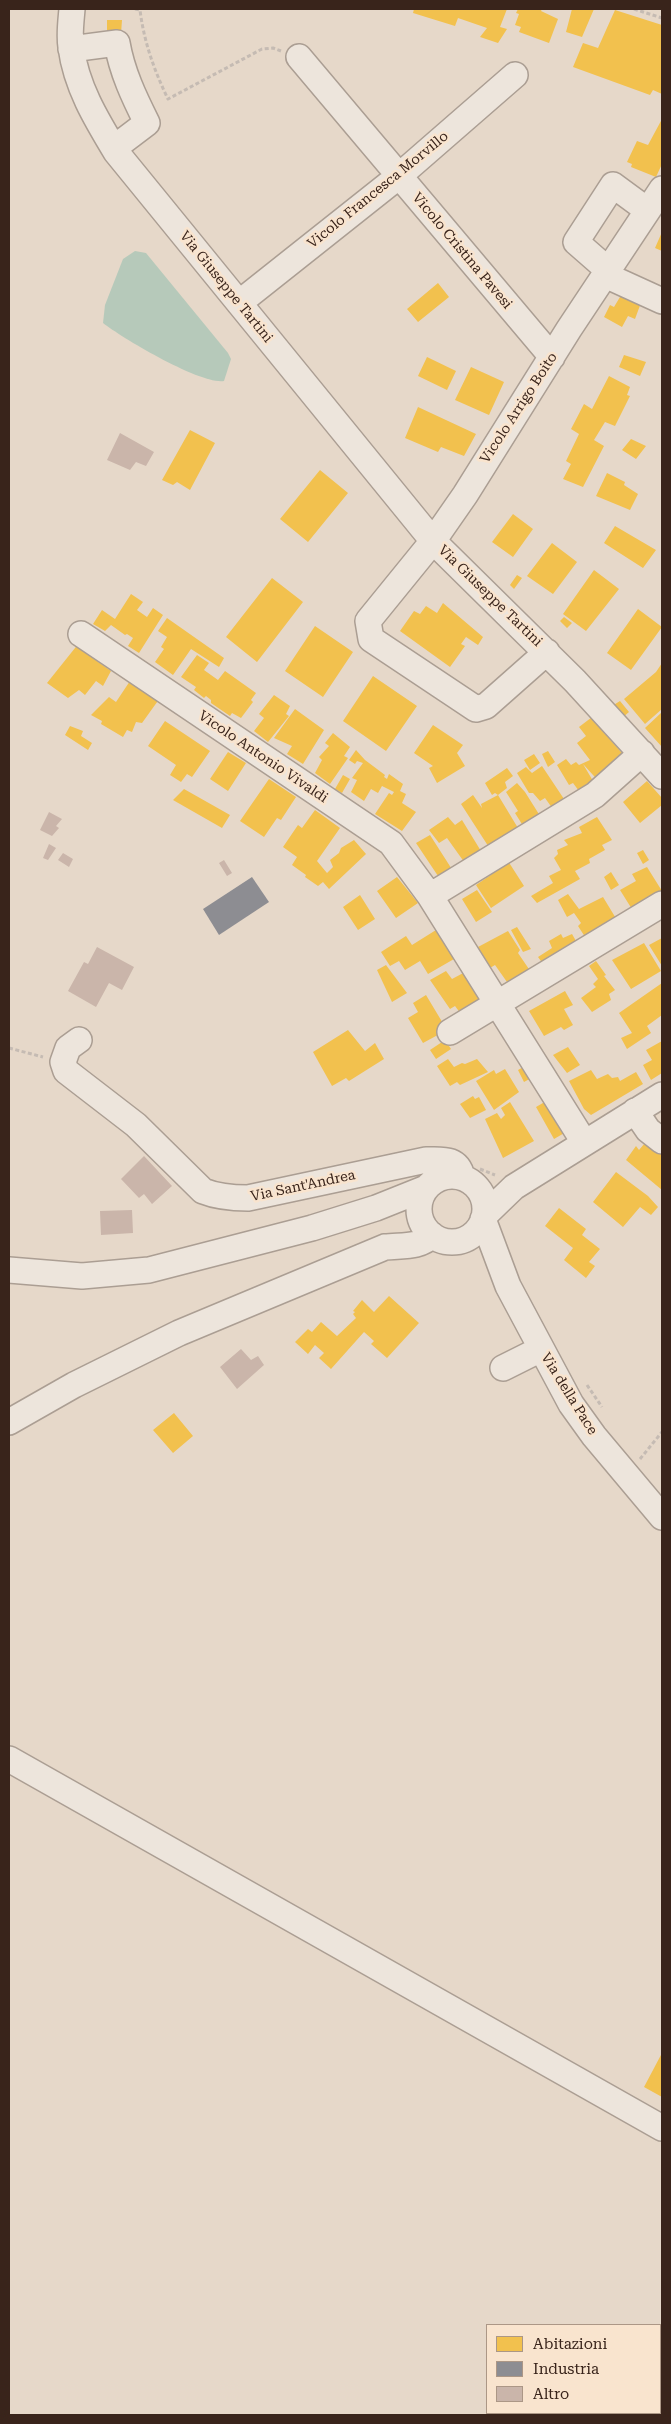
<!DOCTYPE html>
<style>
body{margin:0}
#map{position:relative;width:671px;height:2424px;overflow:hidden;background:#e6d8c9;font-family:"Roboto Serif",serif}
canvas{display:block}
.frame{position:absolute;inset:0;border:10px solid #39241b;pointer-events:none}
.legend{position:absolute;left:486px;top:2324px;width:175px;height:90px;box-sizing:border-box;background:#f9e4ce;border:1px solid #ac9786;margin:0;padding:6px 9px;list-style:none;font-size:15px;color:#39241b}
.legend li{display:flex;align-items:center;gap:10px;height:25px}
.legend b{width:25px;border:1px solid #ac9786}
</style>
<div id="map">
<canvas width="671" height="2424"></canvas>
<div class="frame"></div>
<ul class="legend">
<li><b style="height:14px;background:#f2c14e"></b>Abitazioni</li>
<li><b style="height:14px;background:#8d8d92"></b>Industria</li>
<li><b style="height:14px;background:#cab5aa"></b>Altro</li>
</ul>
</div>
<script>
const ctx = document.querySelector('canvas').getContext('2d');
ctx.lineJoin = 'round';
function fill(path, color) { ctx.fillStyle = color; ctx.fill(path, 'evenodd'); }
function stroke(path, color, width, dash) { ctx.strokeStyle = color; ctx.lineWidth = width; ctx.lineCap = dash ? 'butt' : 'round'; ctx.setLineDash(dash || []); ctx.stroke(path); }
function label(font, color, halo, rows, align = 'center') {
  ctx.font = font + ' "Roboto Serif",serif'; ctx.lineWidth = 5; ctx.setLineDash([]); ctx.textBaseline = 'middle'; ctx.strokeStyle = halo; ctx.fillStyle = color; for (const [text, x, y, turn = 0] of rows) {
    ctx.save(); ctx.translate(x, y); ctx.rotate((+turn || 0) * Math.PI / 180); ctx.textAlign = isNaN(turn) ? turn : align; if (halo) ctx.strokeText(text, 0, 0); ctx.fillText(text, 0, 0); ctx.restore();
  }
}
fill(new Path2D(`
 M135,251L146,253L228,353L231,359L224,381C201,385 122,338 103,323L105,305L123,259Z`), '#b6c9ba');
fill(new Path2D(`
 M414,9H507L500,27L507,29L498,43L480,37L487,28L458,18L455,26L413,13Z
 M518,9H542L541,11L558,19L549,43L519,32L521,27L515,25L519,14L516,13Z
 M572,9H594L582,37L566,32Z
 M615,10L662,25V94L653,90L650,95L573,67L583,43L598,48Z
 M107,20H122L121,34H107Z
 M662,119V164L656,177L631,167L632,164L627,162L637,141L648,145Z
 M662,232V251L655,248Z
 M438,283L449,297L418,322L407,309Z
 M623,292L642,300L635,319L628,316L622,327L604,317L610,305L614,307Z
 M624,355L646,362L640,376L619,367Z
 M427,357L456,371L447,390L418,376Z
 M471,367L504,382L489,415L455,400Z
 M609,376L630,387L627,395L630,396L615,426L605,422L594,440L604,446L583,487L563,479L571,464L566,461L579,434L571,429L584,404L592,409Z
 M418,407L476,434L464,456L441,447L438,452L405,438Z
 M190,430L215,443L190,490L177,482L173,485L162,480Z
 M631,439L646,446L636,459L622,450Z
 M320,470L348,493L308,542L280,519Z
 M607,473L625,482L624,485L638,494L630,510L596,496Z
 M513,514L533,529L513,557L492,542Z
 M615,526L656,550L643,568L604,543Z
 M552,543L577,562L553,594L527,576Z
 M594,570L619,589L586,631L563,614Z
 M517,575L522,578L514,589L510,585Z
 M272,578L303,602L257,662L226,637Z
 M131,594L143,602L137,610L147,617L153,608L163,615L139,653L128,646L133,638L127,634L125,635L111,625L105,631L93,624L102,610L115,619Z
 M443,603L483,637L478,645L466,637L461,644L465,646L450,667L400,631L414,611L420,614L426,606L437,613Z
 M638,609L662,627L631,670L607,653Z
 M564,617L572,623L567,628L560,621Z
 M167,618L224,658L219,667L191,649L173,675L155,662L164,649L161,647L167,637L158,631Z
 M315,626L353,652L323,697L285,671Z
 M79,643L90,651L87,654L111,671L103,686L96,681L85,695L79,690L68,698L47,683Z
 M197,655L209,663L204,670L218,680L225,671L256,693L251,700L253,702L241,718L232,713L230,716L211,703V700L206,696L204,698L194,690L196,687L181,677Z
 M662,663V709L645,724L624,699L656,672Z
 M373,676L417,706L386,751L343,721Z
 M132,678L160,698L142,723L136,722L132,732L127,730L123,737L101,724L102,721L91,715L109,697L116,702Z
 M274,695L290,706L286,714L289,716L268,742L254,731L264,718L259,714Z
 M620,701L629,712L622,718L612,706Z
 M295,709L324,730L303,764L287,754L292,746L274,738Z
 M600,711L608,720L599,727L622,753L613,762L621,771L603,786L583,764L599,791L582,795L573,783L569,785L557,765L566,759L571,765L576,762L579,765L590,760L577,743L586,736L579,727Z
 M662,712V747L645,728Z
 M165,721L210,751L192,777L187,774L181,782L170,775L176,765L148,746Z
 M433,725L463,745L457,753L465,766L437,783L429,768L433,766L414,753Z
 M70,726L83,731L81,736L92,743L88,750L65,735Z
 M333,733L350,747L344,756L348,758L330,784L315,773L322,760L319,757L329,746L325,743Z
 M356,750L365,760L385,775L384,777L387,779L389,774L403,784L400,791L406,794L402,803L416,812L402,831L375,814L389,793L392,795L394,792L382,786L378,793L371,789L364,801L351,792L357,780L352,778L363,763L357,761L355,764L349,760Z
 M548,751L555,762L548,767L542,754Z
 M228,752L246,763L228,791L210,779Z
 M534,754L540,763L530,770L524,760Z
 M542,766L568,805L555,812L545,798L540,801L533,793H529L517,773L526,767L532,773Z
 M507,768L513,776L505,782L507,788L498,795L495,793L492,795L485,783Z
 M343,775L350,779L342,793L335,789Z
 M269,779L296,797L281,820L277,818L264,837L240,821Z
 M647,781L662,798V805L640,823L623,802Z
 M517,783L525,792L542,819L525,829L515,813L518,811L506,792Z
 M184,789L230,815L222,828L173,800Z
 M473,795L482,808L481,804L498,795L521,833L492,852L461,804Z
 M315,810L340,828L317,861L327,873L333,867L330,860L339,853L341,848L354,840L366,854L329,889L323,882L318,886L305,877L306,875L292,865L297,857L283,847L298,825L302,828Z
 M448,817L455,825L462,820L484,856L467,866L447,838L439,843L429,830Z
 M597,817L612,840L602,845L605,850L589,859L590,863L575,871L580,879L537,903L531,896L553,883L549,876L561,870L554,858L558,854L557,850L568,845L564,840L582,833L579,827Z
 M430,835L455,874L442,882L416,843Z
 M643,850L649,860L643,864L637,853Z
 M508,861L524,886L491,908L476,885L492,874L491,872Z
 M647,867L662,891V898L635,914L620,890L636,881L632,874Z
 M611,872L619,885L611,890L604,877Z
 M397,877L418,903L396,918L377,891Z
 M477,890L492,912L476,922L462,899Z
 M568,894L579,909L603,897L620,925L589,943L578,926L581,923L574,913L567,917L558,900Z
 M360,895L375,919L358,930L343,907Z
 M517,927L531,949L523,952L511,930Z
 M436,930L454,959L428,974L420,961L405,970L399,961L390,966L381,952L406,936L412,945Z
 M508,931L520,950L518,953L533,975L512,994L503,984L507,982L495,965L490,968L478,947Z
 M561,934L563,938L572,934L580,948L546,968L538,957L552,948L549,941Z
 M662,938V966L649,945Z
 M644,943L661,971L631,989L612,960Z
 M596,961L606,975L604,976L615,990L609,994L611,1000L592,1012L581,998L596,987L593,984L598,979L589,966Z
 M386,965L407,993L392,1002L377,970Z
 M446,971L452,979L467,971L488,1001L464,1018L455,1006L450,1009L430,980Z
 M662,983V1015L647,1026L651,1033L627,1049L621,1038L632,1033L619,1013Z
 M565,991L573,1005L564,1009L573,1025L564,1030L561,1027L544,1036L529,1011Z
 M426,995L447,1030L423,1043L408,1018L418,1012L413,1003Z
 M348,1030L365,1051L375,1043L384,1059L349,1081L346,1078L332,1086L313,1052Z
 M445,1040L451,1049L436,1059L430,1050Z
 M662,1041V1073L651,1080L643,1065L652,1060L646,1050Z
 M568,1047L580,1065L567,1073L553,1055Z
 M448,1059L454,1067L462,1063L465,1064L477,1059L488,1072L460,1085L457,1082L450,1086L437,1066Z
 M529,1064L535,1076L524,1082L518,1070Z
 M505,1069L519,1092L494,1110L476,1081L494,1070L496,1074Z
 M591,1070L597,1079L608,1074L612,1078L618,1077L620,1081L636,1072L643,1084L591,1115L584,1109L569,1081Z
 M473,1096L475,1099L479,1097L486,1110L470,1118L460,1104Z
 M555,1096L573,1128L554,1139L536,1107Z
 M510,1102L534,1141L503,1158L485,1119L497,1113L501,1119L505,1115L501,1108Z
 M650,1137L662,1147V1190L626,1160L636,1146L639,1150Z
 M616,1172L648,1196L658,1207L651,1215L640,1207L623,1227L593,1202Z
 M559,1208L586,1229L582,1235L600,1249L589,1262L595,1266L586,1278L564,1260L573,1248L545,1226Z
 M389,1296L419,1323L387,1358L371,1344L374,1341L364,1332L331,1369L319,1358L324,1353L315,1345L308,1354L295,1342L308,1329L312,1332L321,1322L337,1336L356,1318L353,1314L355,1312L353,1311L362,1300L374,1312Z
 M174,1413L193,1436L173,1453L153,1430Z
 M662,2053V2097L644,2087Z`), '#f2c14e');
fill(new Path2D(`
 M252,877L269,902L219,935L203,909Z`), '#8d8d92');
fill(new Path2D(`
 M120,433L154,452L146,466L136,462L130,470L107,460Z
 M49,812L62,819L56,826L59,828L52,836L40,830Z
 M49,844L56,848L48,860L43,858Z
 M63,853L73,859L69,867L58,860Z
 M224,860L232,873L227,876L219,863Z
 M97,947L134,967L122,990L109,983L96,1007L68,991L84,962L88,964Z
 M144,1156L172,1186L152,1204L144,1194L139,1198L121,1179Z
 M132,1210L133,1233L101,1235L100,1211Z
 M241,1349L251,1360L258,1356L264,1365L237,1389L220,1367Z`), '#cab5aa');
const minor = new Path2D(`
 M72,9C71,21 69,35 71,47C76,86 96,119 116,152L433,541L575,681L662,776
 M71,49L117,43C122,72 134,97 147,123L114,148
 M299,57L552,357
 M608,270L576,242L613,185L647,210
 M605,275L662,301
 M239,303L399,176L515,75
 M81,634L391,843L430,896L584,1142
 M547,652L486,706L476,709L371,639L368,621L433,541L465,495L569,329L662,189
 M430,896L595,795L642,753
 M450,1032L662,904
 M79,1040L68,1048L63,1062L66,1071L136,1125L203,1191C218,1197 232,1198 248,1198L426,1160C441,1160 458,1157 462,1177
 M635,1111L648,1130L662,1141
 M419 1209a33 33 0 1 1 66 0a33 33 0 1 1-66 0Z
 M485,1215L514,1187L662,1095
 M483,1219L508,1286L571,1404L594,1436L662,1517
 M9,1270L82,1276L149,1270L312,1228L376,1208L426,1188
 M503,1368L541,1349
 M9,1422L74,1385L179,1333L385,1247C402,1245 420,1248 432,1235
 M9,1759L662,2128`);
stroke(minor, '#ab9e93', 28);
stroke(new Path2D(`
 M135,9L140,10C144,42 154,70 168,99L262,49L273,48L281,51
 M634,9L662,18
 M9,1048L43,1057
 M480,1169L495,1175
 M587,1385L602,1407
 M640,1459L662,1432`), '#c5bbb3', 3, [4, 2.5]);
stroke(minor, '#ede5dc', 25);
label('14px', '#39241b', '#f9e4ce', [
 ["Vicolo Francesca Morvillo",378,190,-39],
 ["Vicolo Cristina Pavesi",462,251,50],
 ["Via Giuseppe Tartini",226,287,51],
 ["Vicolo Arrigo Boito",519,408,-57],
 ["Via Giuseppe Tartini",490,596,44],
 ["Vicolo Antonio Vivaldi",263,757,34],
 ["Via Sant'Andrea",303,1186,-12],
 ["Via della Pace",569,1394,58]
]);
</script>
